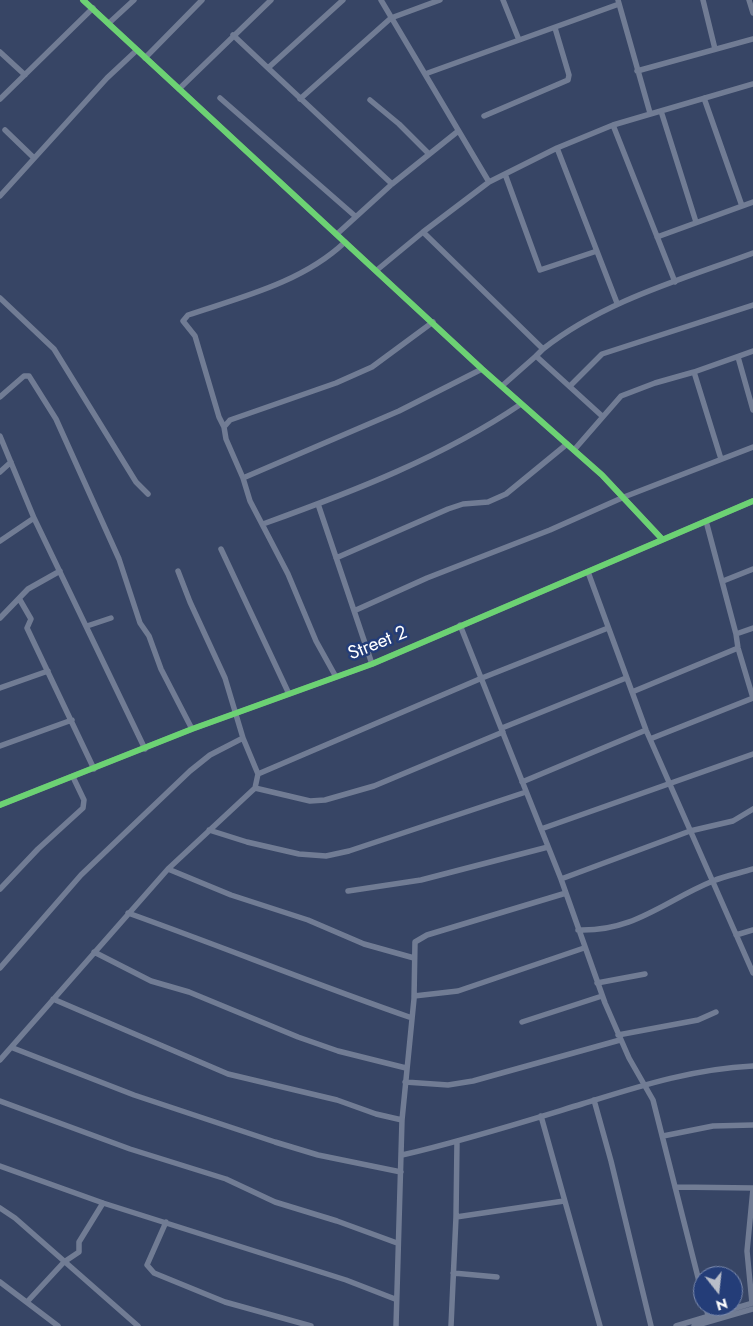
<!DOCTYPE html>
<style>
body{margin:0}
#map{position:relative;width:753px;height:1326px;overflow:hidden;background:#374565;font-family:Jost,sans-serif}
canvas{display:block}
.north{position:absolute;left:693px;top:1266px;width:50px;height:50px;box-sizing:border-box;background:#243d78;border:1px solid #7c8bae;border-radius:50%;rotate:164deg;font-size:14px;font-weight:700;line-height:20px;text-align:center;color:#fff}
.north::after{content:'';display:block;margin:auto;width:18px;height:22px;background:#b9bec9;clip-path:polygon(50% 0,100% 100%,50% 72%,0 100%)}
</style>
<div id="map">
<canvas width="753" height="1326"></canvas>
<div class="north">N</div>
</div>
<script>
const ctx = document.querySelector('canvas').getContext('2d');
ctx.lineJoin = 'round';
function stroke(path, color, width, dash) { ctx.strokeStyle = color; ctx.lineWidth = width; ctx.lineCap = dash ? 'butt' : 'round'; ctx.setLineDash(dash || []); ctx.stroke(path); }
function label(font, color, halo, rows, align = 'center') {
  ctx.font = font + ' Jost,sans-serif'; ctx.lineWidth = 5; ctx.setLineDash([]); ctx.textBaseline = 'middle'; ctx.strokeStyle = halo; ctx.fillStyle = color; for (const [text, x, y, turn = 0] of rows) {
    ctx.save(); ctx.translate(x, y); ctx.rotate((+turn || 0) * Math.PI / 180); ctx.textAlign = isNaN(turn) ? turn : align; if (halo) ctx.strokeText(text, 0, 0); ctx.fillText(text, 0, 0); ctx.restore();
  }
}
stroke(new Path2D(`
 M83,0L482,369L602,475L662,539
 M343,0L268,68L392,184
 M381,0L489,182
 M503,0L519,40
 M618,0L650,113
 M703,0L715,49
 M749,0L753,13
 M109,23L134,0
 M233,35L268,68
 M0,52L25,75
 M145,58L202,0
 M637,71L753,39
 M425,74L619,4
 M179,89L271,0
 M220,98L355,216
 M704,98L742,206
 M0,99L93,8
 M300,99L391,18L440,0
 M370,100L399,124L429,154
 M661,111L696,222
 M484,116L568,80L569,75L555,28
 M5,130L34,158
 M557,148L613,125
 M505,174L540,270L597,251
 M0,196L107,78L137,50
 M423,232L543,349C604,301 680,280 753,253
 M337,234L392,184L457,132
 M657,237L753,202
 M377,270L423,232L489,182L557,148L617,303
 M675,282L613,125L753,84
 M0,298L54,349L136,482L148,494
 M543,349L536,356L602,416
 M738,357L753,410
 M694,372L721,459
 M502,386L536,356
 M570,386L602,354L753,305
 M0,397L24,376H29L56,419L119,559L140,623L149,636L161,669L192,729
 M224,427L219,417L195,336L183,321L188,315C242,297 303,282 345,242
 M0,436L34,518
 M574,450L621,396L655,383L694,372L753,351
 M0,472L11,462
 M243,478L399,411L482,369
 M318,504L372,664
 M706,521L736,634L738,648L753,698
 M263,524C352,492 443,457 521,404
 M0,541L34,518L145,749
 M221,549L289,694
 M336,558L448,509L463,504L488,502L506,494L567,444
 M178,571L190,602L225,678L243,738L258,774L255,788
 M588,572L646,730L753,973
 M723,581L753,569
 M20,600L31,619L27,628L94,769
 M356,610L427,578L550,530L624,497L753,447
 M0,618L28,589L60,571
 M460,625L561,879L605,1003L629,1058L653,1100L703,1297
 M87,626L111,618
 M736,634L753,628
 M336,677L316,641L288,574L250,501L243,478L226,439L224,427L230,420L336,383L372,367L433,322
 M0,688L48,671
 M632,692L738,648
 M502,728L626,678
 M650,739L753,698
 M0,746L72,720
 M258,774L482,678L608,628
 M522,782L646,730
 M0,805L192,729L372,664L753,501
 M541,829L753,754
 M209,830L247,842L299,854L326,856L349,851L526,792
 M168,869L231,895L308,920L364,944L414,958
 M561,879L690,831L733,821L753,809
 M0,889L38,849L83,808L84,800L73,777
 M348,891L421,880L548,847
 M128,913C223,947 317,985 412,1018
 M578,930C634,932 664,901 713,881C725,876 740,873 753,869
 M736,935L753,930
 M94,952L151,981L189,992L298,1037L338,1051L406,1068
 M0,968L81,875L190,771L210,755L243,738
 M597,983L645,974
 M414,996L458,991L584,948
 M53,999L228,1074L337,1100L376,1114L402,1120
 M522,1022L602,996
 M618,1035L698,1020L716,1012
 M13,1048L134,1095L275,1142L318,1155L401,1172
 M0,1060L168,869L255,788L310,801L325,800L374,786L503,732
 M405,1082L448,1085L473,1081L620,1040
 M594,1100L611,1161L651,1326
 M0,1101L130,1149L226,1179L275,1202L337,1221L397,1243
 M541,1116L600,1326
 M663,1136L713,1126L753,1125
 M402,1155C463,1141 523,1122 582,1104C640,1086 692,1069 753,1066
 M0,1166L103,1203L346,1280L395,1299
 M675,1187L753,1188
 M0,1208L15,1218L138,1326
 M456,1217L564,1201
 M166,1222L147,1265L154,1273L225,1302L311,1326
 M453,1273L497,1277
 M0,1282L58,1326
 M27,1302L64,1262L79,1252V1242L103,1203
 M752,1303L747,1251L753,1189
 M706,1306L708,1316
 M396,1326L402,1120L414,999L415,942L427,935L566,893
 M451,1326L456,1217L457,1142
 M676,1326L753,1303
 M694,1326L753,1309`), '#717c94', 5.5);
stroke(new Path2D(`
 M83,0L482,369L602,475L662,539
 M0,805L192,729L372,664L753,501`), '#6cd273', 6);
label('19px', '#fff', '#243d78', [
 ["Street 2",378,644,-22]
]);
</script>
